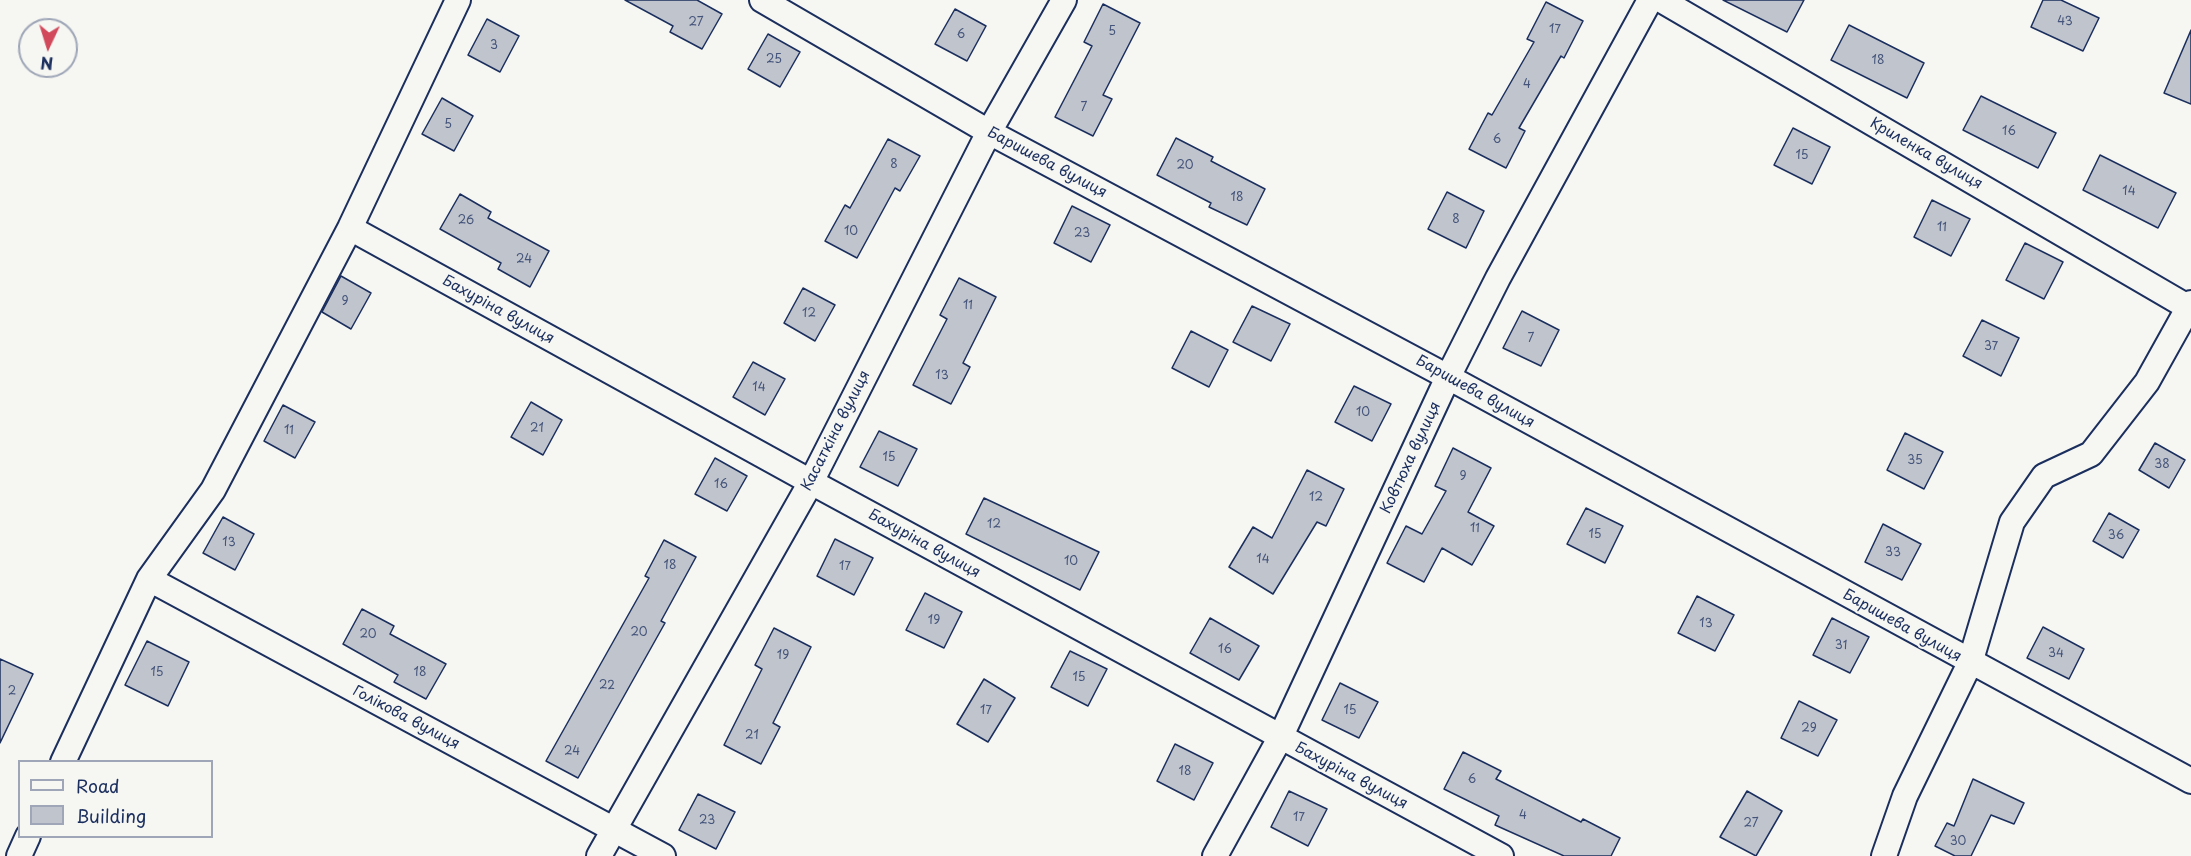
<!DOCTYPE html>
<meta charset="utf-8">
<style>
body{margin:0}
#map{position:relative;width:2191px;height:856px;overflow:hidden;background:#f6f6f2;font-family:"Playpen Sans",sans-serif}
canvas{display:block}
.legend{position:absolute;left:18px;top:760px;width:195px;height:78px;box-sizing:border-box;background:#f6f6f2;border:2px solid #9ea6b7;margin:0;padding:8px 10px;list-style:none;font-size:18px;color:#1b2f5e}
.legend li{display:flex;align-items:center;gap:12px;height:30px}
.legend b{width:30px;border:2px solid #9ea6b7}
.north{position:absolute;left:18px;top:18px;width:60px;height:60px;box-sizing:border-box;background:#f6f6f2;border:2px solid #9ea6b7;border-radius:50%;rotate:184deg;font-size:16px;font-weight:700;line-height:24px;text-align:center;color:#1b2f5e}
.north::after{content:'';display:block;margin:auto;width:21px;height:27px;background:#d1495b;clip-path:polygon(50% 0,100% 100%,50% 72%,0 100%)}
</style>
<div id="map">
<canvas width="2191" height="856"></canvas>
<ul class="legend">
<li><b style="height:8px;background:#f6f6f2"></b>Road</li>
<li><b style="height:16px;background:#c0c4cd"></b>Building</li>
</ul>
<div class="north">N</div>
</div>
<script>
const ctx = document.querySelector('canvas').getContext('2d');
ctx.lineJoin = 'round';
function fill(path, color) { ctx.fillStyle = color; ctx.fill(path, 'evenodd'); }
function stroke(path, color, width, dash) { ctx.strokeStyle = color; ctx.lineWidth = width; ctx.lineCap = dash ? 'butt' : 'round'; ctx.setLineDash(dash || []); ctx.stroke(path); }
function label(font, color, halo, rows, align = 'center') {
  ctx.font = font + ' "Playpen Sans",sans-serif'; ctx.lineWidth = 4.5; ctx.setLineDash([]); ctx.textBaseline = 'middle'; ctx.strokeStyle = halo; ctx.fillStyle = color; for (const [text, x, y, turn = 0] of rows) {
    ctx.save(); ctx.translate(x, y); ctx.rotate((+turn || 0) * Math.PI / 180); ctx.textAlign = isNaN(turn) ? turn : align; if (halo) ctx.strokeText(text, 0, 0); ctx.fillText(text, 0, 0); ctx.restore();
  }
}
const building = new Path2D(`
 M625,0H697L722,14L702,49L670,32L673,26Z
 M1723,0H1804L1787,32Z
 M2043,0H2061L2099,18L2083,51L2031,27Z
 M1546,2L1583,21L1564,58L1561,56L1519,128L1525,131L1506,168L1469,149L1488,113L1492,115L1534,42L1527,39Z
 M1103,4L1140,23L1103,95L1112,99L1093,136L1055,117L1092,46L1084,42Z
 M955,9L986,26L967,61L935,44Z
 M487,19L519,36L500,72L468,55Z
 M1849,25L1924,63L1907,98L1831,60Z
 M2191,30V104L2164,93Z
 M768,34L800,52L780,87L748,69Z
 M1981,96L2056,133L2038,168L1963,130Z
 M442,98L473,116L454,151L422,134Z
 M1793,128L1830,147L1812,184L1774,165Z
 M1176,138L1213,157L1211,161L1265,189L1247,225L1209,207L1211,203L1157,175Z
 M888,139L920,156L900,191L895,188L857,258L825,241L845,205L850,208Z
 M2100,155L2176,193L2158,228L2083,190Z
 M1447,192L1484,211L1466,248L1428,229Z
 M460,194L491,212L488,218L549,251L530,287L498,269L501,263L440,229Z
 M1932,200L1970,219L1951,256L1914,237Z
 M1072,206L1110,225L1091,262L1054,243Z
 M2025,243L2063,262L2044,299L2006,280Z
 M341,276L371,293L351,329L322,312Z
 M959,278L996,297L963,363L970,367L951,404L913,385L947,319L940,315Z
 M803,288L835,305L815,341L784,323Z
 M1252,306L1290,324L1271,361L1233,342Z
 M1522,311L1559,330L1541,366L1503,348Z
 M1982,320L2019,338L2001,376L1963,356Z
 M1191,331L1228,350L1209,387L1172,368Z
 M753,362L785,379L765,415L733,397Z
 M1354,386L1391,404L1372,441L1335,422Z
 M531,402L562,420L543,455L511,437Z
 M283,405L315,422L295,458L264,441Z
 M879,431L917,449L898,486L860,467Z
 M1905,433L1943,452L1924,489L1887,470Z
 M2155,443L2185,460L2169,488L2139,470Z
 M1453,448L1491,468L1468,512L1494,526L1472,565L1442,548L1424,582L1387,563L1406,526L1422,534L1446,491L1435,486Z
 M715,458L747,476L727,511L695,494Z
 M1307,470L1344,489L1326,526L1317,522L1273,594L1229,567L1253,527L1272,538Z
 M984,498L1099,552L1080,590L966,534Z
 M1586,508L1623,526L1605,563L1567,544Z
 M2109,513L2139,530L2123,558L2093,541Z
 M223,517L254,534L235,570L203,553Z
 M1883,524L1921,544L1902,580L1865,562Z
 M835,539L873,558L854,595L817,576Z
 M664,540L696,557L661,621L665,623L578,778L546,761L649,578L645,576Z
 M925,593L962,612L944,648L906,630Z
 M1697,596L1734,615L1715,651L1678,633Z
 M362,609L394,626L390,634L446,664L426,699L394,682L398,675L343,644Z
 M1210,618L1259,646L1239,680L1190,653Z
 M1832,618L1869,637L1850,673L1813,655Z
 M2043,627L2084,649L2069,679L2027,658Z
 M774,628L811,647L773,723L780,727L761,764L724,745L762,669L755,665Z
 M147,641L189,662L168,706L125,685Z
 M1070,651L1107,669L1088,706L1051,687Z
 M0,659L33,674L0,743Z
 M984,679L1015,698L988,742L957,724Z
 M1340,683L1378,702L1359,738L1322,720Z
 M1799,701L1837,720L1818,756L1781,738Z
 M1175,744L1213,763L1194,800L1157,781Z
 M1463,752L1501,771L1496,779L1581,822L1583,819L1620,838L1611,856H1564L1495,825L1499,816L1444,789Z
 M1973,779L2024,803L2014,824L1991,815L1971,856H1955L1935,846L1947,823L1954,826Z
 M1289,791L1327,809L1308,846L1271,827Z
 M1747,791L1782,811L1756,856L1720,837Z
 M698,794L735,812L716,849L679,830Z`);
fill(building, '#c0c4cd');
stroke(building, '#1b2f5e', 1.5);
const minor = new Path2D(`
 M762,0L989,132L1448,377L2191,781
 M1661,0L2191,309
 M350,228L811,482L1501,856
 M149,579L663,856
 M63,762L149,579L213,490L350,228L458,0
 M19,856L28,836
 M599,856L811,482L989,132L1064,0
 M1215,856L1280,738L1448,377L1498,278L1650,0
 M1884,856L1905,796L1970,663L2012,522L2044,476L2091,454L2147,382L2191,303`);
stroke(minor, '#1b2f5e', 28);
stroke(minor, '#f6f6f2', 24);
label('12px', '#44547a', null, [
 ["43",2065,22],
 ["27",696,23],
 ["17",1555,30],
 ["5",1112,32],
 ["6",961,35],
 ["3",494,46],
 ["25",774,60],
 ["18",1878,61],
 ["4",1527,85],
 ["7",1084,108],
 ["5",448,125],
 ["16",2009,132],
 ["6",1497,140],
 ["15",1802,156],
 ["8",894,165],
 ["20",1185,166],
 ["14",2129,192],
 ["18",1237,198],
 ["8",1456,220],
 ["26",466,221],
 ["11",1942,228],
 ["10",851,232],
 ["23",1082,234],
 ["24",524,260],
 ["9",345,302],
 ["11",968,306],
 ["12",809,314],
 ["7",1531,339],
 ["37",1991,347],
 ["13",942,376],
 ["14",759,388],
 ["10",1363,413],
 ["21",537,429],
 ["11",289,431],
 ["15",889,458],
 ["35",1915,461],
 ["38",2162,465],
 ["9",1463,477],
 ["16",721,485],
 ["12",1316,498],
 ["12",994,525],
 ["11",1475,529],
 ["15",1595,535],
 ["36",2116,536],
 ["13",229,543],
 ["33",1893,553],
 ["14",1263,560],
 ["10",1071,562],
 ["18",670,566],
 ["17",845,567],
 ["19",934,621],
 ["13",1706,624],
 ["20",639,633],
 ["20",368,635],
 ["31",1841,646],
 ["16",1225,650],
 ["34",2056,654],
 ["19",783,656],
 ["15",157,673],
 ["18",420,673],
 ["15",1079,678],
 ["22",607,686],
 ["2",12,692],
 ["17",986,711],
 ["15",1350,711],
 ["29",1809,729],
 ["21",752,736],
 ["24",572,752],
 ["18",1185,772],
 ["6",1472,780],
 ["4",1523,816],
 ["17",1299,818],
 ["23",707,821],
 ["27",1751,824],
 ["30",1958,842]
]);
label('15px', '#1b2f5e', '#f6f6f2', [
 ["Криленка вулиця",1926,154,30],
 ["Баришева вулиця",1047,163,28],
 ["Бахуріна вулиця",498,310,29],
 ["Баришева вулиця",1475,392,29],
 ["Касаткіна вулиця",836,431,-63],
 ["Ковтюха вулиця",1411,458,-65],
 ["Бахуріна вулиця",924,544,29],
 ["Баришева вулиця",1902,626,29],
 ["Голікова вулиця",406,718,28],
 ["Бахуріна вулиця",1351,776,28]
]);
</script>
